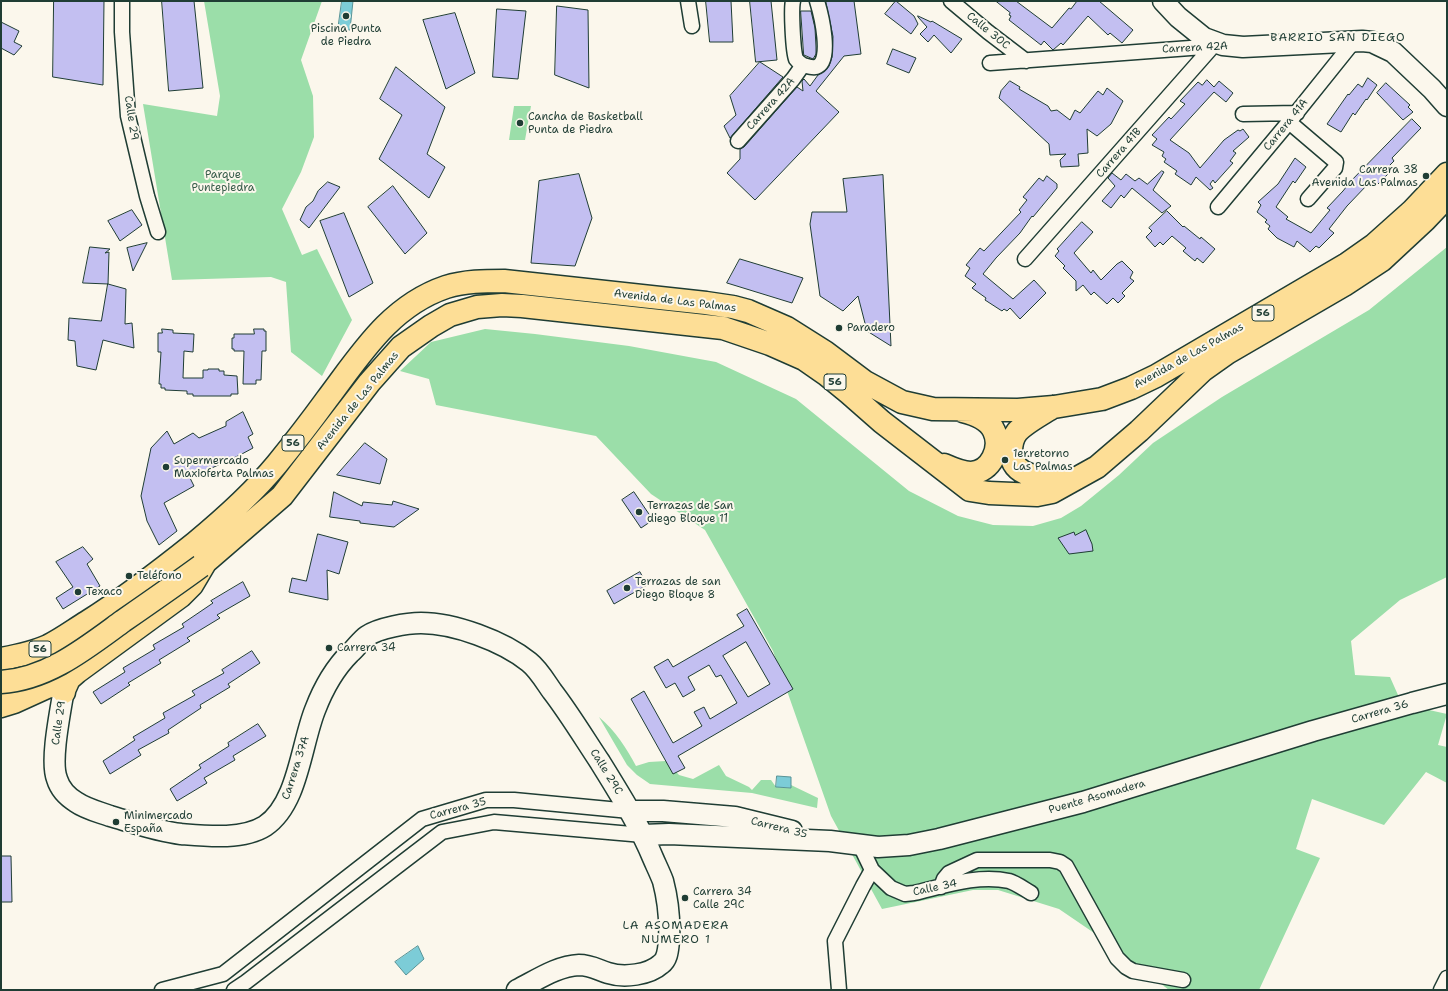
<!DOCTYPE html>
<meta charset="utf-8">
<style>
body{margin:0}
#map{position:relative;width:1448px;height:991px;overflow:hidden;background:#fbf7ec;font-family:"Shantell Sans",sans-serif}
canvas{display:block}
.frame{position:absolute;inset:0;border:2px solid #1f3d34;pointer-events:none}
</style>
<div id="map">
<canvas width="1448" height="991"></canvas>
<div class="frame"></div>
</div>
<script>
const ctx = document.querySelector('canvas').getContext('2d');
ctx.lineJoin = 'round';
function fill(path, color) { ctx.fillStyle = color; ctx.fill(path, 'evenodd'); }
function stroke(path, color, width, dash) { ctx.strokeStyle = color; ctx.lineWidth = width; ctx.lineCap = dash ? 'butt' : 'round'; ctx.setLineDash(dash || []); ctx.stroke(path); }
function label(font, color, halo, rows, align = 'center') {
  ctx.font = font + ' "Shantell Sans",sans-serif'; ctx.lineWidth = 4; ctx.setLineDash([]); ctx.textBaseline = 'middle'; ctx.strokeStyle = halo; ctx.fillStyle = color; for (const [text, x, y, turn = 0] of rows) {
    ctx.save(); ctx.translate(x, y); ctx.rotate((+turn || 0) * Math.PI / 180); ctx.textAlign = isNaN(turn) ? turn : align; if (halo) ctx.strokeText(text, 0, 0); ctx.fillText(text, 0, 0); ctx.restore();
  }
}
fill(new Path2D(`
 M204,1H322L301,60L313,96L314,137L301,172L282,209L302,255L317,249L352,320L322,376L291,352L286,282L271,277L172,280L143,104L217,116L220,96Z
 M514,106H531L525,140H509Z
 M1447,247V577L1400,600L1351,641L1355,675L1390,677L1402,704L1447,714L1438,745L1447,747V783L1426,772L1384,825L1312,799L1296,849L1320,858L1259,990H1169L1100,937L1059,909L998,890H973L882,909L831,816L773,651L705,530L651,494L596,436L436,405L429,379L400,371L431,342L485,329L535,334L629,346L716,362L796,399L909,491L958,516L993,525L1033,526L1061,518L1081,506L1119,475L1153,443L1222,397L1369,310Z
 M599,717C615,730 627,749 636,766L649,762L666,761L679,775L693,779L719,765L726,776L749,787L752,790L761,780H771L776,787L791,788V785L818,798L817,808L752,793L650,784L637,775L627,765Z`), '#9bdea9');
const water = new Path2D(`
 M342,1H353L350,30H338Z
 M777,776L791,777V788L776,787Z
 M418,946L424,959L406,975L395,962Z`);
fill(water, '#7cccd7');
stroke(water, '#579396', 1);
const building = new Path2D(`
 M54,1H104L103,85L53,77Z
 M162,1H194L203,88L169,91Z
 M706,1H731L733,42H710Z
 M750,1H771L777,60L756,62Z
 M826,1H854L861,54L844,56L816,91L839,112L755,200L727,173L740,159V149L744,147L797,87L803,91L802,81L804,79L810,86L818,75L826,70L829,66L832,57L833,37Z
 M896,1L914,16L918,24L911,34L885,14Z
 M996,1H1016L1052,28L1069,8L1071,9L1077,1H1099L1133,30L1122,43L1110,33L1108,35L1088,16L1063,45L1061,43L1053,50L1044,41L1041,45L1009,20L1011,16L1009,15L1010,13Z
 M557,6L588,10L589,88L555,75Z
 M497,9L526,11L518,79L493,77Z
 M801,11H811L815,28L816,47V54L813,59L804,55Z
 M455,13L475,73L446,89L423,20Z
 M918,16L931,22L932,21L962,39L951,53L934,35L928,42L920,34L927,27L918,17Z
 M1,22L19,31L14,42L22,46L14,55L1,48Z
 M893,49L916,58L909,73L887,64Z
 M760,62L783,77L730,138L724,126L736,115L730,96Z
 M396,67L445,107L427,154L445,167L429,198L379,159L402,115L380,99Z
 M1368,78L1377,85L1367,100L1366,99L1355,115L1353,113L1341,132L1327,124L1348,94L1349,95L1358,84L1362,87Z
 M1207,80L1214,87L1219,81L1233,93L1226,102L1214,92L1170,140L1189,153L1200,168L1224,140L1238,130L1240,131L1243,129L1249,137L1233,151L1236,153L1230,161L1233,163L1215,183L1213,180L1210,184L1213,188L1210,190L1196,177L1191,185L1175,174L1177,171L1164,162L1166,159L1162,156L1164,152L1152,145L1157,139L1152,135L1169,117L1171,119L1185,104L1180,101L1198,82L1202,85Z
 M1010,81L1020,87L1019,89L1048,106L1051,111L1057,110L1070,120L1075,110L1080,113L1098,91L1103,95L1107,88L1123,101L1111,124L1097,136L1087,129L1088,153L1078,154L1079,166L1061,167L1060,160L1066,154L1050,155L1049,144L999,98L1001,91Z
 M1386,83L1410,105L1408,107L1413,112L1403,120L1377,93Z
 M1412,119L1421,128L1392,158L1394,161L1387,168L1391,171L1376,186L1373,182L1369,186L1368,184L1347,206L1329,229L1334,233L1319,248L1316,246L1310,252L1297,241L1294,247L1277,238L1268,229L1270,226L1265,222L1267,220L1257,212L1261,205L1258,202L1278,184L1295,158L1306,167L1295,183L1293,181L1276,207L1288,217L1286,219L1311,233L1330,210L1327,208L1343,191L1351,181Z
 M1162,171L1164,172L1153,190L1171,206L1162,213L1132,188L1124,198L1121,195L1111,208L1102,201L1115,186L1108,178L1112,173L1121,180L1126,174L1135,181L1139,178L1147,184Z
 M579,174L592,218L575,266L531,263L539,181Z
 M883,175L891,346L867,331L858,296L843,311L820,296L810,224L812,212H847L843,179Z
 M1047,176L1057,184V188L1033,217L1032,216L1020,233L996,258L983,274L1013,299L1034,280L1046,293L1020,319L1010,308L1007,311L1004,309L1002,311L985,300L986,298L972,288L976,284L965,276L970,268L966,265L980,248L984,251L1021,212L1019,210L1027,200L1023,197L1039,178L1043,181Z
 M328,182L340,187L309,228L300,220L306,207L313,201L318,191Z
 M393,186L427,233L405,254L368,207Z
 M132,210L142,225L120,241L108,221Z
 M1167,211L1183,227L1184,226L1200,239L1201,237L1215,249L1203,263L1197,258L1195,261L1183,251L1186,248L1172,236L1163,245L1160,242L1155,247L1146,237L1152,231L1149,228Z
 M344,213L373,283L349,297L320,221Z
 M1082,222L1093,232L1074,253L1091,273L1093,270L1101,280L1117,264L1122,261L1133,272L1130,278L1134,281L1122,293L1125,296L1118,303L1113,298L1107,304L1094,292L1091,295L1083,285L1076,291V281L1063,268L1065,266L1055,256L1059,251L1057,249L1075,229Z
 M147,243L133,271L127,248Z
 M90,247L110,249L105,253L109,252L108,284L83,283Z
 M740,259L803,278L792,303L727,283Z
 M108,284L126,289L125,324L132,323L134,348L103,340L96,370L77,366L75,341L68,340L69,318L101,321Z
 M162,329L173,330V333L194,334L193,352L184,351L183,378H203V370H208V369H219V371H224V375L237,376L238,394H231V396H193V394H187V391L165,390V388H161V384H159L161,352H158V333H162Z
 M254,329H264V331H266V351H262L261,380H256V384H243L244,351H234V349H232V338H234V334H254Z
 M243,412L253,434L248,437L253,448L240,455L190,478L194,486L164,503L177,531L159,545L147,521L141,496L151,448L167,431L174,444L193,433L199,438L226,426V422Z
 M365,443L387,459L380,484L337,475Z
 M334,492L362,506L363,502L392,505L393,501L419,509L394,527L360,523V521L330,517Z
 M634,492L653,520L641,528L622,500Z
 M1086,530L1092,544L1093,551L1069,554L1058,538L1074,532L1075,535Z
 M318,534L348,542L339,574L327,570L328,600L289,592L292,578L306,581Z
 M83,547L93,559L87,564L100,586L63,609L56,598L73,587L56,562Z
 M640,572L647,585L614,604L607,591Z
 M243,582L250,596L217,615L220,618L187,638L190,641L159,660L161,663L128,683L130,685L101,704L93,692L125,672L123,668L155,649L153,645L184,627L182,624L213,603L211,601Z
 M747,609L793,689L678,756L685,768L673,774L631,699L644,691L673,743L702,726L694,712L704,707L710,719L737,703L721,675L716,677L709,665L688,677L695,690L683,697L675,683L666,688L654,667L668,659L673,667L744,626L737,615ZM746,642L770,684L748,697L723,656Z
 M252,651L260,663L228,684L230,687L200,705L201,708L168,730L169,733L138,750L141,755L110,774L103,761L135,740L133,737L165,718L163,713L195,695L192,691L224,673L222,670Z
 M258,724L266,736L233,756L235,760L204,778L207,783L177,801L170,789L201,768L199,765L229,746L228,743Z
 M1,856H11L12,902H1Z`);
fill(building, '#c3bff1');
stroke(building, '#1f3d34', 1);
const street = new Path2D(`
 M122,1V32L128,116L147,196L158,232
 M688,1L692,26
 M793,1C791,9 793,51 796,59C798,62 800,63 803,65
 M951,1L988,32L1026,61
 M990,63L1217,46
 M1243,114L1297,113
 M1289,122L1336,162L1335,168L1308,199
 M738,141L793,79L803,65C807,66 812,68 816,67C833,62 821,14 817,1
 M1218,207L1289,122L1354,41
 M1025,259L1213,46
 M860,845L872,870L891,888L905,894L914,893C944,886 978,874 1009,881C1016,883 1024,889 1031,893
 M941,887L944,879L949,873L977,860H1050L1060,862L1066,866L1117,958L1126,967L1133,971L1183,980
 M162,990L223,974L422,819L486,800H514L630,811
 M234,990L246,982L442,832L494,822L643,835
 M839,990L835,941L863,886L872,870
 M1441,990L1447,978`);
const secondary = new Path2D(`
 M1163,1L1178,17L1204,38L1223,45L1243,47L1362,41L1372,42L1393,52L1432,89L1447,106
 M66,676C63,700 49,759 57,779C60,789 68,797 76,802C86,809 99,812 110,816C134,823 157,831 181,834C206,836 243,840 265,826C298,804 301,745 315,710C323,689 334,669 350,653C356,648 361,640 367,636C379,628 407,623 421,623C454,623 503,641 529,662C538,669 545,681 552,691C569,713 584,738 600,762C619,793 639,824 653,858C656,865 660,873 663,881C668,900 670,922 669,941C668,949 668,959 661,964C649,975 624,978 608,973C598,970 591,965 579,965C557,966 537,980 517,990
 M630,811H663L735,817L792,831
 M643,835L669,834L830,841L878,847L909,845L939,839L1083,802L1313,731L1412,703L1447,694`);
const primary = new Path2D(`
 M1053,407C1042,414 1025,423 1017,432C1013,437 1011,445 1011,452C1012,482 1054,478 1074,479
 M944,465C953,469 962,473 971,473C991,472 1002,448 994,431C989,419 975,414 963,411
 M201,566L282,496L369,383L401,347L431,326L450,315L477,307L502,305L522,306L723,328L770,344L804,359L827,375L849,393L882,422L970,490L989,493L1037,495L1052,492L1097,467L1139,431L1203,370L1227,353L1344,285L1382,260L1425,220L1447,197
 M1,659C17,656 33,653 48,646C62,639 74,630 87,622C125,598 160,571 195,543C224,519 253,493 277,464C294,443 311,421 327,399C361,354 390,306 446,287C465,281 485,281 504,281L706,303L733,307L748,311L787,328L825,352L865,382L902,402L933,409L1018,410L1054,407L1102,399L1131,388L1156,376L1347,264L1374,245L1412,211L1447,174
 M65,688L69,679L77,672L181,596L192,585L205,563
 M1,706L14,702L47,687C54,685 59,686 64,692`);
stroke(street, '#1f3d34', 17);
stroke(secondary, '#1f3d34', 23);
stroke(primary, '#1f3d34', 25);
stroke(street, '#fbf7ec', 14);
stroke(secondary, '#fbf7ec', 20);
stroke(primary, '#fdde96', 22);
const primaryBridge = new Path2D(`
 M1,682C48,679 86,648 123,621C149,603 175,585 201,566`);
stroke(primaryBridge, '#1f3d34', 25, []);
stroke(primaryBridge, '#fdde96', 22);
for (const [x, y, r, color] of [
 [346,16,4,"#1f3d34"],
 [520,123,4,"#1f3d34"],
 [1426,176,4,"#1f3d34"],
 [839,328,4,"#1f3d34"],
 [1005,460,4,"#1f3d34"],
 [166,467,4,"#1f3d34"],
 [639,512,4,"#1f3d34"],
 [129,576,4,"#1f3d34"],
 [627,588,4,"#1f3d34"],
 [78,592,4,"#1f3d34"],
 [329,648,4,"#1f3d34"],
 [116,822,4,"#1f3d34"],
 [685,898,4,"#1f3d34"]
]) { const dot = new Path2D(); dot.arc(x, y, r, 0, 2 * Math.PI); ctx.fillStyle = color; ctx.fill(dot); stroke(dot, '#fbf7ec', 1.5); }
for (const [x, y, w] of [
 [1263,313,22],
 [835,382,22],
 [293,443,22],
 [40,649,22]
]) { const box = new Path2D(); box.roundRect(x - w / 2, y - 8, w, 16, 3); ctx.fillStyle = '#fbf7ec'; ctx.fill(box); stroke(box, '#1f3d34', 1); }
label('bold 10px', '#1f3d34', null, [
 ["56",1263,313],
 ["56",835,382],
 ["56",293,443],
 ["56",40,649]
]);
label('11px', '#1f3d34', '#fbf7ec', [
 ["Piscina Punta",346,29,"center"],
 ["de Piedra",346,42,"center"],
 ["Cancha de Basketball",528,117],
 ["Punta de Piedra",528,130],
 ["Carrera 38",1418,170,"right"],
 ["Avenida Las Palmas",1418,183,"right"],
 ["Paradero",847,328],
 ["1er.retorno",1013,454],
 ["Las Palmas",1013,467],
 ["Supermercado",174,461],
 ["Maxioferta Palmas",174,474],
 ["Terrazas de San",647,506],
 ["diego Bloque 11",647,519],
 ["Teléfono",137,576],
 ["Terrazas de san",635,582],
 ["Diego Bloque 8",635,595],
 ["Texaco",86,592],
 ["Carrera 34",337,648],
 ["Minimercado",124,816],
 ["España",124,829],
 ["Carrera 34",693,892],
 ["Calle 29C",693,905]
], 'left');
label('11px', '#1f3d34', '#fbf7ec', [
 ["Calle 30C",988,31,39],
 ["Carrera 42A",1195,48,-3],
 ["Carrera 42A",771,104,-48],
 ["Calle 29",131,118,81],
 ["Carrera 41A",1286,125,-51],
 ["Carrera 41B",1119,153,-49],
 ["Avenida de Las Palmas",675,301,7],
 ["Avenida de Las Palmas",1189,356,-29],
 ["Avenida de Las Palmas",358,401,-51],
 ["Carrera 36",1380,712,-16],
 ["Calle 29",59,723,-82],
 ["Carrera 37A",296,768,-72],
 ["Calle 29C",606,772,58],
 ["Puente Asomadera",1097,797,-16],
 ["Carrera 35",458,809,-15],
 ["Carrera 35",779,828,14],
 ["Calle 34",935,888,-12]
]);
label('11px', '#385d4b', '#fbf7ec', [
 ["Parque",223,175],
 ["Puntepiedra",223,188]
]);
ctx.letterSpacing = '1px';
label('12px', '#1f3d34', '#fbf7ec', [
 ["BARRIO SAN DIEGO",1338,38],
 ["LA ASOMADERA",676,926],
 ["NUMERO 1",676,940]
]);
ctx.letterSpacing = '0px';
</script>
